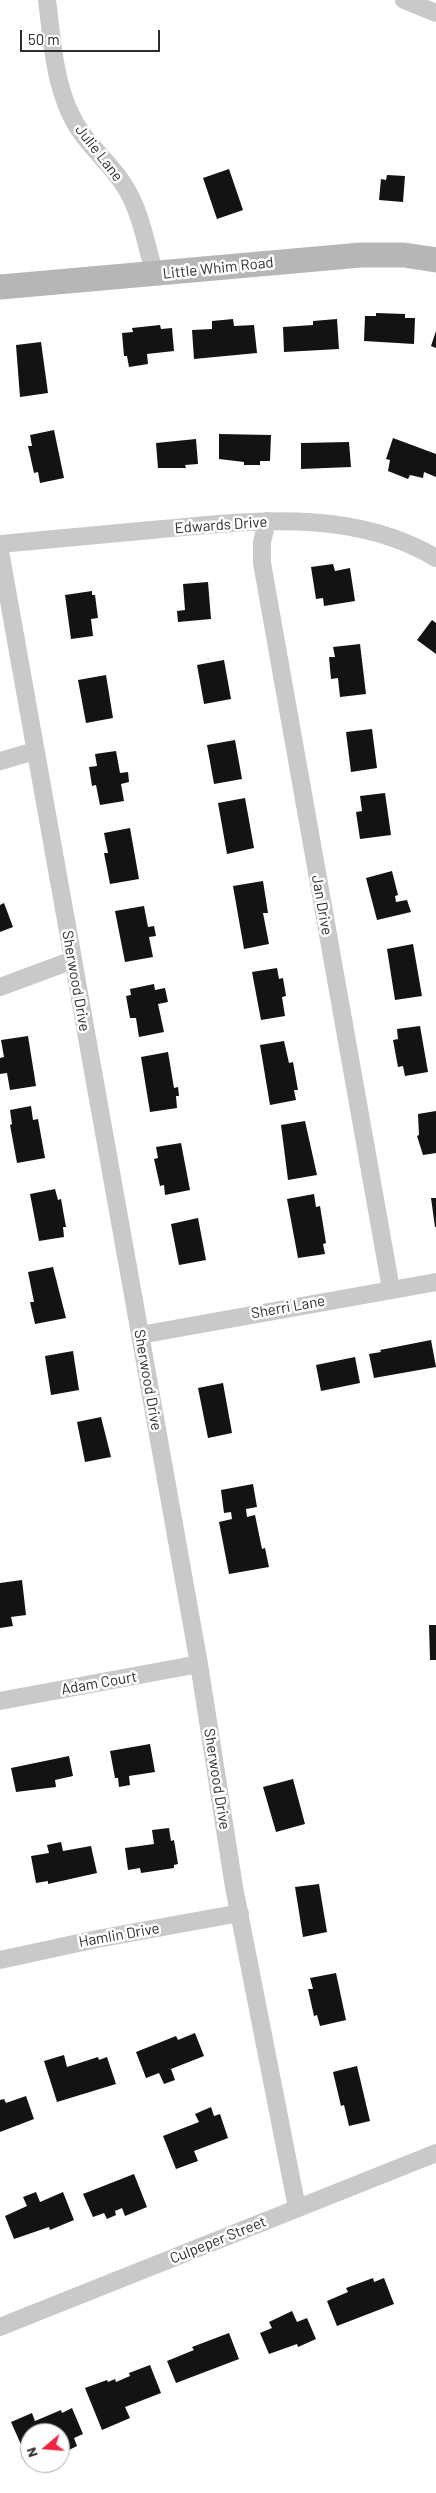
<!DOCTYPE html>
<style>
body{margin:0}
#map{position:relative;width:436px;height:2493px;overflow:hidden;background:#fff;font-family:Barlow,sans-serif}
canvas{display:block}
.north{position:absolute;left:20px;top:2423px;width:50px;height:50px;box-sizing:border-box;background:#fff;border:1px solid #ababab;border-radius:50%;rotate:252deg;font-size:14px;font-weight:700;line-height:20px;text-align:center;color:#2c2c2c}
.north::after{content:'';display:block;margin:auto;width:18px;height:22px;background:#ed2540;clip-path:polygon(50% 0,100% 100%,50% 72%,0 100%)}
.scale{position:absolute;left:20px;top:30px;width:140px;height:22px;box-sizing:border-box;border:2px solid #2c2c2c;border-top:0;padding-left:6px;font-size:15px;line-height:18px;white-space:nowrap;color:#2c2c2c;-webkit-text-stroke:4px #fff;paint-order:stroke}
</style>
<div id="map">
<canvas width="436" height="2493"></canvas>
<div class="north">N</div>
<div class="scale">50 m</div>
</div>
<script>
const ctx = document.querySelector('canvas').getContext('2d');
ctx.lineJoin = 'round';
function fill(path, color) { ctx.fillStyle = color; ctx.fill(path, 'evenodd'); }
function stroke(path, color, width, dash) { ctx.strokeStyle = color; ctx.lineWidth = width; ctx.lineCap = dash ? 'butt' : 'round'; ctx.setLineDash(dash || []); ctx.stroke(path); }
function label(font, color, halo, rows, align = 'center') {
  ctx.font = font + ' Barlow,sans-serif'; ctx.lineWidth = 5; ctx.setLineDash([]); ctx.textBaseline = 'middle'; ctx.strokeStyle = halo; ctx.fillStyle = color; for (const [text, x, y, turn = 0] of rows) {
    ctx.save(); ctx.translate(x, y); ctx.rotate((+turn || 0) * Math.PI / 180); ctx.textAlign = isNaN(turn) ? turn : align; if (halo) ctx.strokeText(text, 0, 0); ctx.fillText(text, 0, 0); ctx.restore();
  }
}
fill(new Path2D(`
 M229,169L243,210L217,219L203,178Z
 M387,175L405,176L403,202L379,200L381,179L386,180Z
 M376,313L405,314V318H415L414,344L364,341L365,316H376Z
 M233,319L234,326L254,325L257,353L194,359L192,330L212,329V321Z
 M337,319L339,349L284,352L283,327L313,325V321Z
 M160,325L161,329L172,328L174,351L147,354L148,364L129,367L127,356H124L122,333L133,332L132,328Z
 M436,331V348L431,346Z
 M41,342L48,393L20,397L16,345Z
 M54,430L64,478L40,483L38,472L34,473L28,446H32L30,435Z
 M219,434L271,435L270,461H260V465H244V462L219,459Z
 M393,438L436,454V477L424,472L423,478L410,475L408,479L388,471L390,460L386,459Z
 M196,439L198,464L185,465L186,468H158L156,443Z
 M349,442L351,467L301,469V443Z
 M333,564L335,571L350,568L355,601L324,606L323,598L316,599L311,567Z
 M208,582L211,619L178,622L177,611L185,610L183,584Z
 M92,591V595H95L98,618L91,619L93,636L71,639L65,595Z
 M432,620L436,623V654L417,640Z
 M360,644L366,694L340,697L338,678L331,679L329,657H335L333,647Z
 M224,660L231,699L204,704L197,665Z
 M106,675L113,718L86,723L78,680Z
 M372,729L377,768L351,772L346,732Z
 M235,740L242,779L214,784L207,745Z
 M116,751L120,773L128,772L129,782L121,784L124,801L100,805L96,785L92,786L89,767L97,766L95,754Z
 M385,793L391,835L360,839L356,812L362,811L360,796Z
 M245,798L254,848L227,854L218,803Z
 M130,828L139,879L110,884L104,853H108L104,833Z
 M392,871L398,895L395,896L396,902L407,900L411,912L377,920L366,878Z
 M263,881L268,913H263L269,944L244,949L233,886Z
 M4,903L13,927L0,932V905Z
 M144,906L148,927L154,926L156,936L149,937L153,957L125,962L115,911Z
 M413,944L422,996L395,1000L387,949Z
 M277,968L279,979L283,978L286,996L282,997L285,1016L261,1020L252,972Z
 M154,984L155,990L165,988L168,1002L158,1004L164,1032L139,1037L136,1018H130L126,996L131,995L130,989Z
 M420,1026L428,1072L405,1076L403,1066L398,1067L393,1040L398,1039L397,1029Z
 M28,1036L36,1086L10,1090L7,1073L0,1074V1058L4,1057L1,1040Z
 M284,1041L289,1063L293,1062L298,1090H294L296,1100L270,1105L260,1045Z
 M168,1052L174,1088L178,1087L179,1096H176L177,1108L150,1112L141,1057Z
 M31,1106L33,1120L38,1119L45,1158L17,1163L10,1125L12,1124L10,1110Z
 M436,1111V1153L423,1155L417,1136L419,1135L418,1114Z
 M305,1121L317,1175L288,1180L281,1125Z
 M181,1143L190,1190L165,1195L164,1185L160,1186L154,1159L158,1158L156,1147Z
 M55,1189L58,1200L61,1199L66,1227H63L64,1237L39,1241L30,1194Z
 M314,1194L316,1207L320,1206L326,1243L323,1244L325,1254L298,1258L287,1199Z
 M431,1198H436V1227H435Z
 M198,1218L206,1260L179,1265L171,1224Z
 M53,1267L66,1318L35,1324L30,1302H34L28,1272Z
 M431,1340L436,1367L374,1378L369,1354L381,1352L380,1350Z
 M73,1351L79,1390L51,1395L45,1356Z
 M355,1357L360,1383L321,1391L316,1365Z
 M223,1383L232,1433L208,1438L198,1388Z
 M101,1417L111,1457L85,1462L77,1422Z
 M253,1484L257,1507L246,1509L247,1517L255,1515L262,1549L265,1548L269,1567L229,1574L219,1522L232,1519L231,1512L224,1513L221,1490Z
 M22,1580L26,1615L11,1617L13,1626L0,1628V1583Z
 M429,1625H436V1660H430Z
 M150,1744L155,1772L129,1776L130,1785L119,1787L118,1778H115L110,1751Z
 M69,1756L73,1776L55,1780L56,1787L16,1792L11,1768Z
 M293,1779L305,1824L276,1832L263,1787Z
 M169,1828L171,1841L174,1840L178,1864L174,1865V1868L141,1873L140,1868L128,1870L125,1848L154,1844L152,1830Z
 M61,1842L63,1851L91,1846L97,1873L48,1884V1881L36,1883L31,1856L49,1853L47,1845Z
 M319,1884L327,1932L303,1937L295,1887Z
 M336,1973L346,2020L320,2026L317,2015L314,2016L308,1989H313L310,1978Z
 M195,2033L204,2056L171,2069L175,2080L164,2084L159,2073L146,2078L136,2052L176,2036L178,2040Z
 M64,2055L67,2067L98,2057L99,2060L107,2057L116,2084L57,2102L44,2061Z
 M357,2066L370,2121L349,2126L344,2105L341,2106L333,2072Z
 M26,2096L34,2119L0,2132V2100L4,2099L6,2103Z
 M211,2107L214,2116L220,2114L228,2138L194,2151L198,2161L176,2169L163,2136L199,2122L195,2114Z
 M134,2174L147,2207L125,2216L122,2208L115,2211L116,2215L107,2219L104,2213L93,2217L83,2194Z
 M36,2192L40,2202L63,2192L74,2220L50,2230L49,2227L14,2239L5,2216L27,2206L23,2197Z
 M373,2278L374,2282L384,2278L394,2304L337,2326L327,2301L348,2292L346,2288Z
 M292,2311L297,2322L307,2318L316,2339L298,2347L297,2344L269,2354L260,2333L272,2328L269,2322Z
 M229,2333L239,2359L176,2383L167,2361L194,2350L192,2347Z
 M150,2365L161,2393L125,2407L130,2418L102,2430L85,2388L107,2380L108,2382L115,2379L116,2382L130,2376L129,2373Z
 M72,2408L83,2434L74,2438L77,2446L61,2454L60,2433H30V2454L26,2456L11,2422L32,2413L35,2421L61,2410L62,2413Z`), '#131313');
stroke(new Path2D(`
 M47,0C52,39 54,80 71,115C84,143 108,160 124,185C141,211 146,245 155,275
 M404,0L436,13
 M267,521L262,542V563L391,1289
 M0,544C54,539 108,534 162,529C254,521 353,508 436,558
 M0,551L199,1664L234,1887L297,2208
 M0,761L35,751
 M0,987L73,960
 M140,1335L436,1282
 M0,1701L199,1664
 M0,1960L97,1939L240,1913
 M0,2327L436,2153`), '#c9c9c9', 18);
stroke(new Path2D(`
 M0,287L361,255H404L436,260`), '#b6b6b6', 25);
label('15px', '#2c2c2c', '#fff', [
 ["Julie Lane",99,153,52],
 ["Little Whim Road",218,268,-6],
 ["Edwards Drive",221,525,-4],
 ["Jan Drive",322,905,80],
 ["Sherwood Drive",76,981,80],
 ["Sherri Lane",288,1307,-10],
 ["Sherwood Drive",148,1380,80],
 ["Adam Court",99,1683,-10],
 ["Sherwood Drive",217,1779,81],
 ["Hamlin Drive",119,1935,-10],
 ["Culpeper Street",218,2240,-22]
]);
</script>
